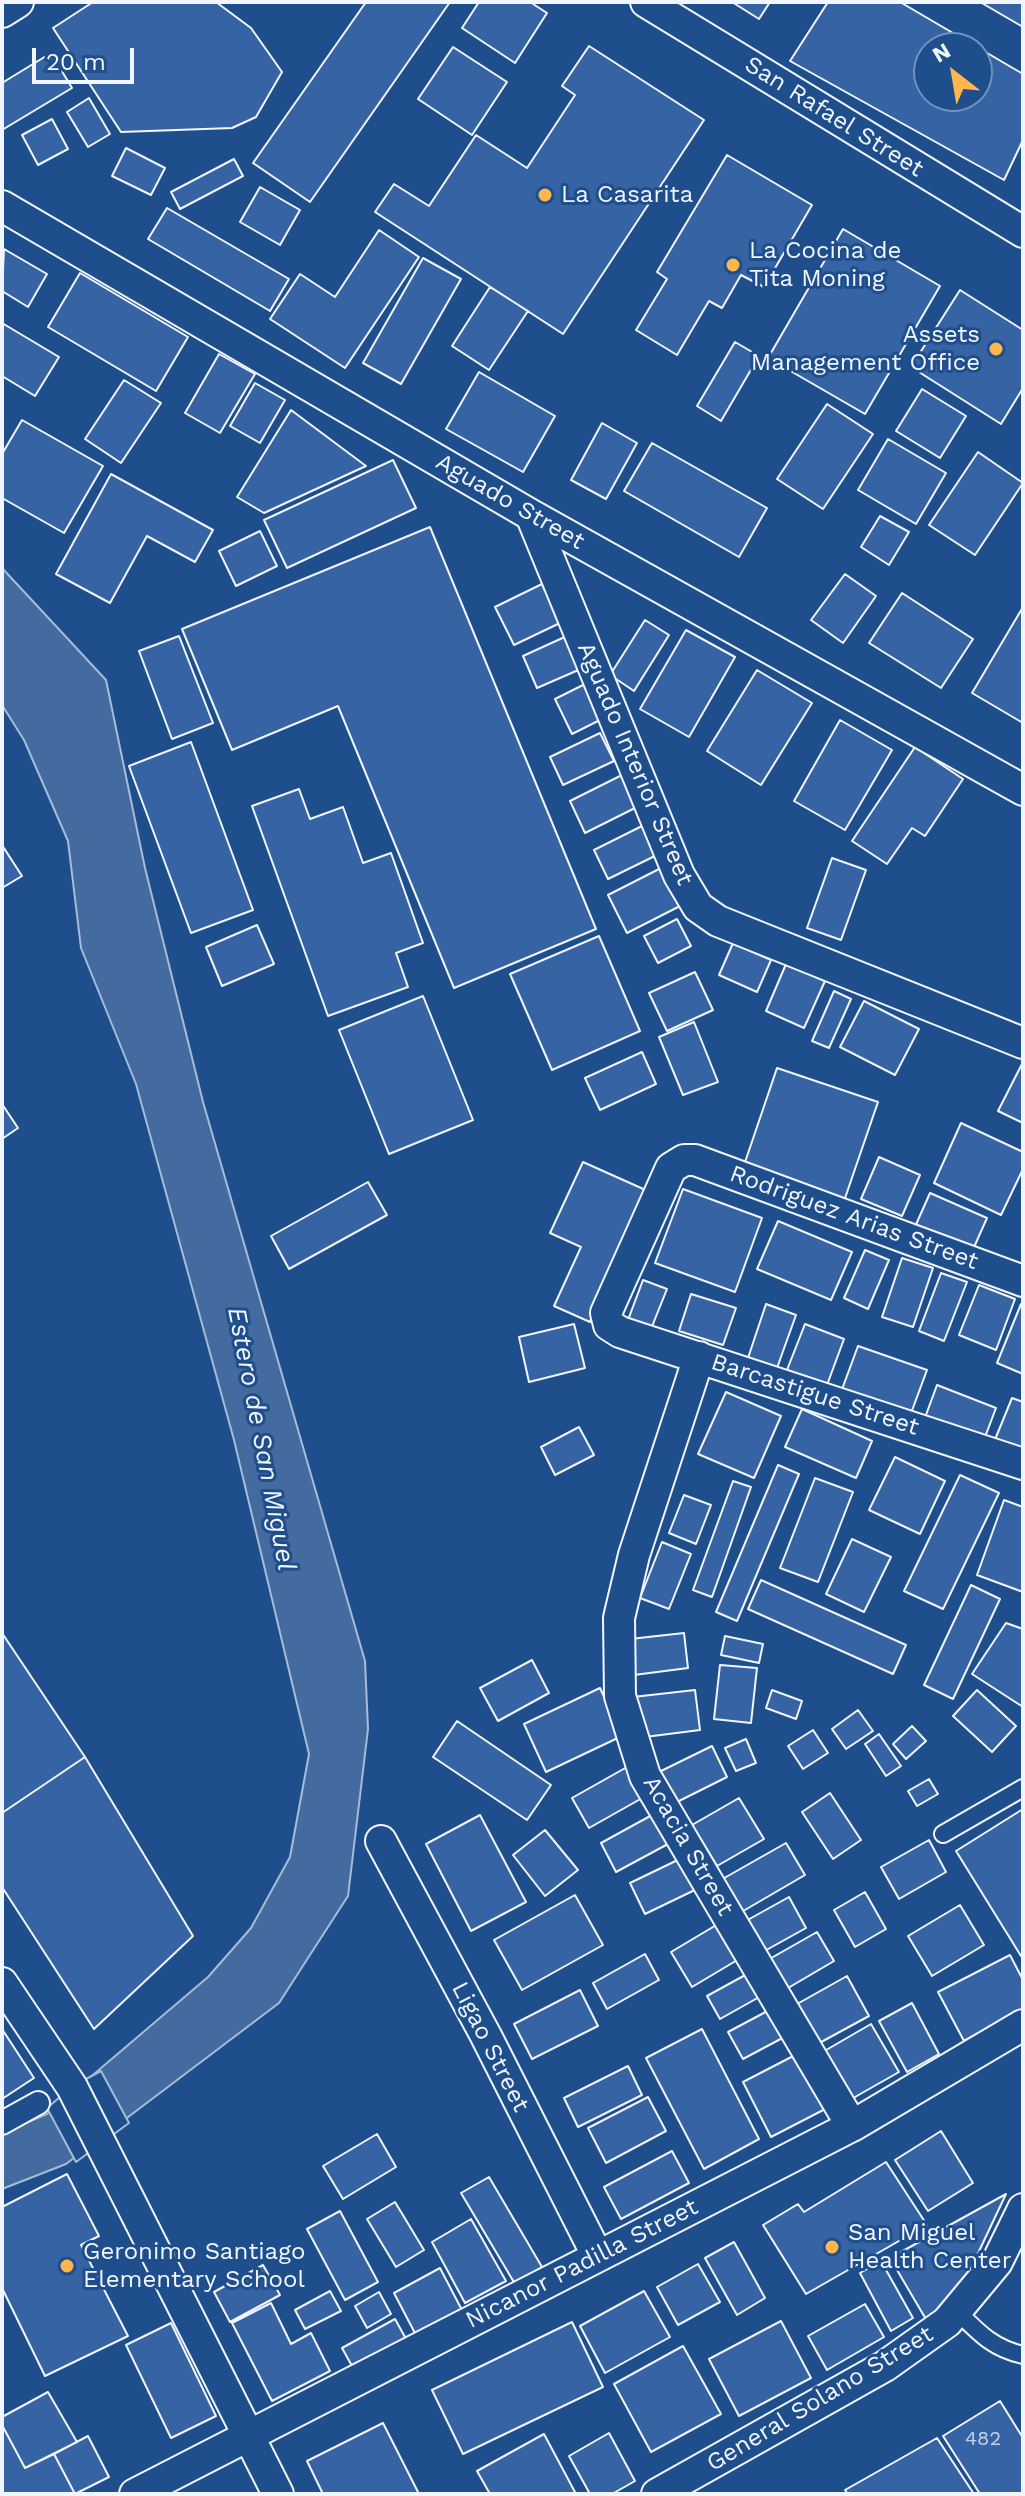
<!DOCTYPE html>
<style>
body{margin:0}
#map{position:relative;width:1025px;height:2496px;overflow:hidden;background:#1f4e8c;font-family:"Work Sans",sans-serif}
canvas{display:block}
.frame{position:absolute;inset:0;border:4px solid #f2f6ff;pointer-events:none}
.north{position:absolute;left:913px;top:32px;width:80px;height:80px;box-sizing:border-box;background:#1f4e8c;border:2px solid #7391ba;border-radius:50%;rotate:329deg;font-size:22px;font-weight:700;line-height:32px;text-align:center;color:#f2f6ff}
.north::after{content:'';display:block;margin:auto;width:28px;height:36px;background:#ffb74d;clip-path:polygon(50% 0,100% 100%,50% 72%,0 100%)}
.scale{position:absolute;left:32px;top:48px;width:102px;height:36px;box-sizing:border-box;border:4px solid #f2f6ff;border-top:0;padding-left:10px;font-size:24px;line-height:28px;white-space:nowrap;color:#f2f6ff;-webkit-text-stroke:6px #1f4e8c;paint-order:stroke}
</style>
<div id="map">
<canvas width="1025" height="2496"></canvas>
<div class="frame"></div>
<div class="north">N</div>
<div class="scale">20 m</div>
</div>
<script>
const ctx = document.querySelector('canvas').getContext('2d');
ctx.lineJoin = 'round';
function fill(path, color) { ctx.fillStyle = color; ctx.fill(path, 'evenodd'); }
function stroke(path, color, width, dash) { ctx.strokeStyle = color; ctx.lineWidth = width; ctx.lineCap = dash ? 'butt' : 'round'; ctx.setLineDash(dash || []); ctx.stroke(path); }
function label(font, color, halo, rows, align = 'center') {
  ctx.font = font + ' "Work Sans",sans-serif'; ctx.lineWidth = 6; ctx.setLineDash([]); ctx.textBaseline = 'middle'; ctx.strokeStyle = halo; ctx.fillStyle = color; for (const [text, x, y, turn = 0] of rows) {
    ctx.save(); ctx.translate(x, y); ctx.rotate((+turn || 0) * Math.PI / 180); ctx.textAlign = isNaN(turn) ? turn : align; if (halo) ctx.strokeText(text, 0, 0); ctx.fillText(text, 0, 0); ctx.restore();
  }
}
const water = new Path2D(`
 M2,568L106,680L145,868L203,1102L365,1661L368,1729L348,1896L279,2003L66,2164L2,2189V2133L47,2114L208,1977L251,1928L290,1857L309,1754L234,1440L136,1084L81,948L68,841L24,740L2,705Z`);
fill(water, '#446ba0');
stroke(water, '#a8bbd7', 2);
const pier = new Path2D(`
 M101,2071L129,2123L76,2162L47,2108L73,2086Z`);
fill(pier, '#1f4e8c');
stroke(pier, '#a8bbd7', 2);
const building = new Path2D(`
 M93,2H216L251,28L282,72L256,117L232,128L121,132L53,28Z
 M366,2H450L310,202L253,163Z
 M479,2H530L547,13L515,63L462,28Z
 M732,2H770L759,19Z
 M828,2H1023V140L1004,180L790,61ZM929,48H977V96H929Z
 M900,2H980L1023,27V74Z
 M589,46L704,120L563,334L375,212L394,184L429,206L476,135L527,168L575,95L562,86Z
 M453,47L507,82L472,135L418,99Z
 M51,53L72,88L2,130V83Z
 M89,98L110,134L88,147L67,112Z
 M52,119L68,149L38,165L22,135Z
 M126,148L165,168L151,195L112,176Z
 M727,155L812,205L764,287L741,275L722,308L709,301L677,355L636,330L667,279L657,272Z
 M234,159L243,176L180,209L171,192Z
 M260,187L300,210L280,245L240,222Z
 M167,208L289,279L270,311L148,239Z
 M843,229L940,286L865,414L768,358Z
 M379,230L419,257L345,368L270,319L300,274L335,297Z
 M4,249L47,274L28,307L2,291Z
 M423,258L461,279L401,384L363,363Z
 M80,273L188,337L156,391L48,327Z
 M490,287L528,311L489,370L452,346Z
 M960,290L1023,330V388L1001,424L911,367Z
 M2,323L59,357L35,396L2,376Z
 M735,342L759,356L721,421L697,406Z
 M219,354L255,374L220,433L185,413Z
 M479,372L555,416L523,472L446,429Z
 M124,380L161,403L121,463L85,439Z
 M255,383L285,400L260,443L230,426Z
 M922,389L966,416L940,458L896,431Z
 M827,404L873,434L823,509L777,479Z
 M291,410L366,466L264,513L237,497Z
 M22,420L103,466L64,533L2,498V454Z
 M602,423L637,443L606,499L571,480Z
 M888,439L946,473L916,524L858,490Z
 M652,443L767,508L739,557L624,491Z
 M978,452L1023,483L975,555L929,525Z
 M393,460L416,508L287,568L264,520Z
 M111,474L213,530L195,562L147,536L110,603L56,574Z
 M880,516L909,532L889,565L861,547Z
 M430,527L596,929L454,988L338,706L232,750L182,629Z
 M260,531L277,566L236,586L219,551Z
 M845,574L876,596L843,643L811,620Z
 M542,584L560,623L514,645L495,607Z
 M902,593L973,639L941,688L869,643Z
 M1023,607V723L972,693Z
 M645,620L669,635L634,691L610,675Z
 M686,630L735,657L689,737L640,709Z
 M569,635L583,668L537,688L523,656Z
 M179,636L213,723L172,739L139,651Z
 M757,670L812,703L761,785L707,751Z
 M591,681L608,716L572,734L555,699Z
 M840,720L892,750L845,830L794,801Z
 M600,733L614,761L563,785L550,757Z
 M191,742L253,910L191,933L129,766Z
 M915,747L963,779L925,836L912,828L887,864L852,841Z
 M628,772L643,804L585,833L570,801Z
 M299,789L310,819L343,807L363,863L391,853L423,943L396,953L408,987L328,1016L252,806Z
 M648,823L663,852L608,879L594,850Z
 M2,845L22,876L2,888Z
 M832,858L866,870L841,940L807,928Z
 M663,867L682,905L627,933L608,895Z
 M677,919L691,946L658,963L644,936Z
 M257,925L274,964L222,986L206,947Z
 M599,936L640,1031L552,1070L510,974Z
 M733,943L771,960L757,992L719,975Z
 M786,964L825,981L804,1028L766,1011Z
 M695,972L713,1010L667,1031L649,993Z
 M834,991L851,999L829,1048L812,1041Z
 M423,996L473,1120L389,1154L339,1030Z
 M864,1001L919,1029L895,1075L840,1047Z
 M694,1022L718,1082L683,1095L659,1037Z
 M642,1052L656,1084L600,1110L585,1078Z
 M1023,1062V1123L998,1111Z
 M777,1068L878,1102L843,1204L742,1171Z
 M2,1104L18,1128L2,1139Z
 M961,1123L1023,1152V1169L1001,1215L934,1183Z
 M879,1157L920,1175L902,1216L861,1199Z
 M583,1162L650,1192L590,1322L554,1306L581,1247L550,1233Z
 M368,1182L387,1215L289,1269L271,1236Z
 M683,1189L762,1218L735,1292L655,1263Z
 M930,1193L987,1218L971,1254L914,1229Z
 M778,1221L852,1252L831,1300L757,1269Z
 M865,1250L889,1260L868,1309L844,1298Z
 M902,1258L933,1268L913,1327L882,1317Z
 M941,1273L967,1282L944,1341L919,1331Z
 M643,1280L667,1289L651,1329L628,1320Z
 M979,1285L1015,1299L996,1350L959,1335Z
 M691,1294L736,1308L723,1345L679,1331Z
 M766,1304L796,1315L777,1368L748,1358Z
 M1021,1304L1023,1305V1374L997,1363Z
 M574,1324L585,1368L529,1382L519,1337Z
 M805,1324L844,1339L827,1385L787,1370Z
 M858,1346L927,1370L910,1416L841,1392Z
 M937,1385L996,1408L982,1445L923,1423Z
 M726,1392L781,1416L754,1478L698,1454Z
 M1012,1398L1023,1402V1454L994,1442Z
 M802,1409L872,1441L856,1478L785,1447Z
 M579,1427L594,1455L555,1475L541,1447Z
 M895,1457L945,1481L920,1534L869,1510Z
 M778,1465L799,1474L737,1621L716,1612Z
 M960,1475L999,1493L943,1609L904,1591Z
 M815,1478L853,1492L818,1582L780,1568Z
 M733,1481L751,1487L712,1597L693,1590Z
 M684,1495L711,1505L696,1544L669,1533Z
 M1004,1500L1023,1507V1592L977,1575Z
 M852,1539L891,1557L864,1612L826,1594Z
 M662,1542L691,1554L669,1609L640,1598Z
 M761,1580L906,1645L893,1674L748,1609Z
 M971,1585L1000,1599L953,1699L924,1685Z
 M1006,1623L1023,1629V1707L972,1674Z
 M2,1633L85,1757L2,1813Z
 M684,1633L688,1668L634,1675L630,1639Z
 M725,1636L763,1644L759,1663L721,1655Z
 M532,1660L549,1693L498,1721L480,1688Z
 M720,1665L757,1668L751,1723L714,1719Z
 M600,1688L622,1736L546,1772L524,1724Z
 M695,1690L700,1730L637,1738L633,1697Z
 M772,1690L802,1701L796,1719L766,1708Z
 M977,1690L1016,1726L992,1752L953,1716Z
 M858,1710L873,1731L846,1749L832,1729Z
 M457,1721L551,1785L527,1820L433,1757Z
 M912,1726L926,1741L906,1759L893,1744Z
 M813,1730L828,1753L803,1769L788,1746Z
 M879,1734L901,1766L886,1776L865,1744Z
 M746,1739L756,1763L736,1771L725,1748Z
 M712,1746L727,1777L673,1804L657,1773Z
 M85,1757L193,1936L94,2029L2,1887V1813Z
 M627,1767L644,1797L589,1828L572,1798Z
 M929,1779L938,1794L917,1806L908,1791Z
 M830,1793L861,1840L833,1859L802,1812Z
 M739,1798L764,1839L717,1866L692,1825Z
 M1023,1809V1955L1021,1956L956,1851Z
 M480,1815L526,1902L471,1931L426,1844Z
 M652,1815L668,1844L616,1872L601,1843Z
 M545,1830L578,1870L545,1896L513,1855Z
 M929,1840L946,1872L899,1899L881,1867Z
 M786,1843L805,1875L738,1914L719,1881Z
 M686,1856L701,1887L645,1914L630,1883Z
 M865,1892L886,1929L855,1947L834,1910Z
 M575,1895L603,1945L522,1990L494,1940Z
 M789,1897L806,1928L761,1953L744,1922Z
 M960,1905L984,1945L932,1976L908,1936Z
 M723,1921L744,1956L692,1987L671,1952Z
 M817,1932L834,1961L783,1991L766,1961Z
 M645,1954L659,1980L607,2009L593,1983Z
 M1010,1955L1023,1980V2009L964,2041L938,1992Z
 M758,1968L770,1991L720,2019L707,1996Z
 M847,1976L869,2016L812,2047L790,2008Z
 M580,1990L598,2026L532,2059L514,2024Z
 M912,2003L939,2054L907,2072L879,2021Z
 M775,2007L790,2034L743,2059L728,2032Z
 M871,2024L899,2072L848,2101L821,2053Z
 M2,2029L34,2078L2,2099Z
 M702,2029L759,2139L704,2169L646,2058Z
 M801,2052L829,2107L771,2137L743,2082Z
 M628,2066L642,2095L578,2127L564,2098Z
 M648,2097L666,2131L606,2163L588,2128Z
 M941,2131L973,2183L928,2211L895,2160Z
 M377,2134L396,2167L343,2199L323,2166Z
 M672,2151L689,2183L621,2219L604,2187Z
 M886,2162L927,2225L806,2294L763,2225L798,2204L804,2212Z
 M67,2174L99,2236L81,2245L128,2336L45,2376L2,2288V2207Z
 M489,2177L542,2267L515,2284L461,2193Z
 M1006,2194L964,2283L927,2321L890,2258Z
 M395,2202L424,2250L396,2267L367,2219Z
 M340,2211L378,2282L345,2300L307,2229Z
 M471,2219L506,2281L465,2303L432,2242Z
 M734,2242L765,2298L737,2315L705,2258Z
 M881,2261L913,2318L891,2331L860,2273Z
 M698,2264L720,2302L678,2325L657,2287Z
 M263,2265L280,2295L230,2322L214,2292Z
 M440,2268L463,2312L417,2337L394,2293Z
 M330,2291L341,2311L305,2329L295,2310Z
 M644,2291L670,2337L605,2373L580,2326Z
 M379,2292L391,2314L367,2328L355,2306Z
 M271,2303L291,2344L311,2333L330,2371L272,2401L232,2323Z
 M865,2304L884,2337L827,2370L808,2336Z
 M395,2319L410,2346L357,2375L342,2348Z
 M781,2321L811,2378L739,2416L709,2359Z
 M572,2322L603,2387L463,2454L432,2390Z
 M171,2323L216,2416L171,2438L126,2345Z
 M683,2346L721,2414L651,2452L614,2384Z
 M48,2392L77,2442L25,2468L2,2425V2417Z
 M1000,2401L1023,2438V2494H980L943,2436Z
 M383,2423L419,2494H323L307,2461Z
 M2,2425L25,2468L54,2454L75,2494H2Z
 M609,2433L635,2481L612,2494H590L569,2456Z
 M544,2434L576,2494H490L477,2471Z
 M88,2436L109,2477L75,2494L54,2454Z
 M937,2438L974,2494H848L845,2490Z`);
fill(building, '#3563a3');
stroke(building, '#f2f6ff', 2);
const service = new Path2D(`
 M943,1834L1023,1788
 M956,2310C978,2332 992,2348 1023,2355`);
const pedestrian = new Path2D(`
 M2,2123L38,2103`);
const minor = new Path2D(`
 M646,2L1023,232
 M2,12L18,2
 M2,206L531,515L1023,790
 M531,515L679,875L698,907L718,921L1023,1043
 M1023,1281L695,1160H684L671,1168L606,1313L609,1325L620,1332L1023,1464
 M699,1357L634,1555L619,1618L620,1696L645,1776L852,2126
 M381,1841L486,2036L597,2255
 M2,1983L72,2087L278,2494
 M135,2494L852,2126L1023,2025
 M657,2494L885,2366L947,2322L997,2262L1023,2209`);
stroke(service, '#f2f6ff', 20);
stroke(pedestrian, '#f2f6ff', 26);
stroke(minor, '#f2f6ff', 34);
stroke(service, '#1f4e8c', 16);
stroke(pedestrian, '#1f4e8c', 22);
stroke(minor, '#1f4e8c', 30);
for (const [x, y, r, color] of [
 [545,195,8,"#ffb74d"],
 [733,265,8,"#ffb74d"],
 [996,349,8,"#ffb74d"],
 [832,2247,8,"#ffb74d"],
 [67,2266,8,"#ffb74d"]
]) { const dot = new Path2D(); dot.arc(x, y, r, 0, 2 * Math.PI); ctx.fillStyle = color; ctx.fill(dot); stroke(dot, '#1f4e8c', 3); }
label('20px', '#c3d1e8', null, [
 ["482",983,2439]
]);
label('24px', '#f2f6ff', '#1f4e8c', [
 ["San Rafael Street",834,117,32],
 ["Aguado Street",510,502,30],
 ["Aguado Interior Street",635,764,67],
 ["Rodriguez Arias Street",854,1218,20],
 ["Barcastigue Street",815,1395,18],
 ["Acacia Street",688,1846,60],
 ["Ligao Street",490,2047,63],
 ["Nicanor Padilla Street",582,2264,-27],
 ["General Solano Street",820,2399,-31]
]);
label('24px', '#f2f6ff', '#1f4e8c', [
 ["La Casarita",561,195],
 ["La Cocina de",749,251],
 ["Tita Moning",749,279],
 ["Assets",980,335,"right"],
 ["Management Office",980,363,"right"],
 ["San Miguel",848,2233],
 ["Health Center",848,2261],
 ["Geronimo Santiago",83,2252],
 ["Elementary School",83,2280]
], 'left');
label('italic 26px', '#f2f6ff', '#1f4e8c', [
 ["Estero de San Miguel",261,1439,79]
]);
</script>
